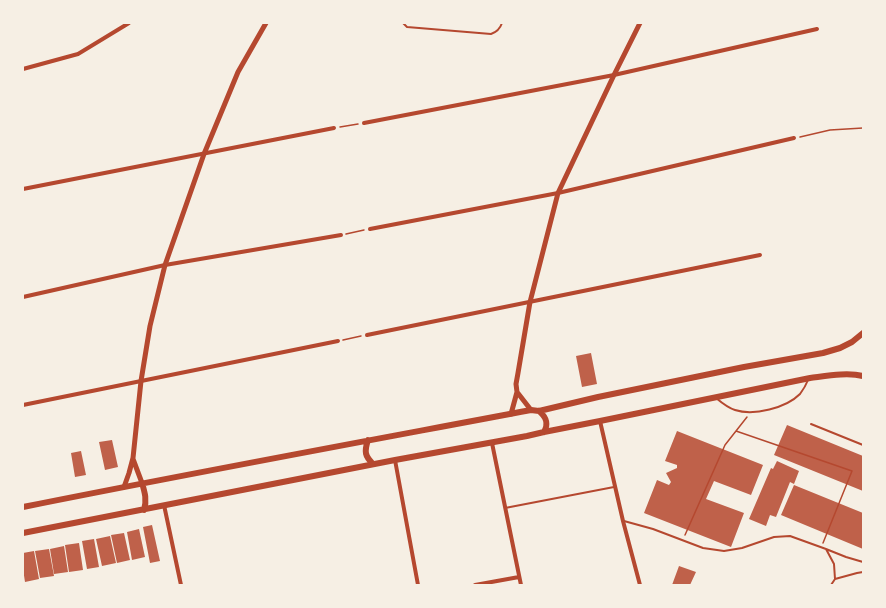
<!DOCTYPE html>
<style>
body{margin:0}
#map{position:relative;width:886px;height:608px;overflow:hidden;background:#f6efe4;font-family:Arial,sans-serif}
canvas{display:block}
.frame{position:absolute;inset:0;border:24px solid #f6efe4;pointer-events:none}
</style>
<div id="map">
<canvas width="886" height="608"></canvas>
<div class="frame"></div>
</div>
<script>
const ctx = document.querySelector('canvas').getContext('2d');
ctx.lineJoin = 'round';
function fill(path, color) { ctx.fillStyle = color; ctx.fill(path, 'evenodd'); }
function stroke(path, color, width, dash) { ctx.strokeStyle = color; ctx.lineWidth = width; ctx.lineCap = dash ? 'butt' : 'round'; ctx.setLineDash(dash || []); ctx.stroke(path); }
fill(new Path2D(`
 M591,353L597,384L582,387L576,356Z
 M787,425L863,456V491L774,455Z
 M677,431L763,465L751,495L714,481L706,499L744,513L731,547L644,513L657,480L669,485L671,482L666,473L677,468V465L665,461Z
 M112,440L118,467L105,470L99,442Z
 M81,451L86,475L75,477L71,453Z
 M777,461L799,471L794,484L790,482L776,517L770,515L766,526L749,519L771,468L773,469Z
 M794,485L863,513V549L781,515Z
 M152,525L160,561L150,563L143,527Z
 M139,529L145,557L132,560L127,532Z
 M124,533L130,560L117,563L111,535Z
 M110,536L116,563L102,566L96,539Z
 M94,539L99,567L87,569L82,541Z
 M79,543L83,570L69,572L65,545Z
 M64,546L68,572L54,574L50,549Z
 M49,549L54,576L40,578L35,551Z
 M34,551L39,579L25,582L23,569V553Z
 M679,566L696,572L690,585H672Z`), '#bf614a');
stroke(new Path2D(`
 M340,127L358,124
 M800,137L830,130L863,128
 M346,234L364,230
 M343,340L361,336
 M736,431L852,471L823,543
 M685,535L725,445L747,417`), '#b5482f', 1.5);
stroke(new Path2D(`
 M403,23L407,27L491,34C497,32 500,29 502,23
 M716,398C722,403 728,408 735,410C754,416 786,408 800,394C803,390 806,385 808,380
 M811,424L863,445
 M505,508L614,487
 M624,521L653,529L703,548L724,551L742,548L774,537L790,536L826,549L846,557L863,562
 M826,549L834,564L835,579
 M831,585L835,579L857,573L863,572`), '#b5482f', 2);
stroke(new Path2D(`
 M23,69L78,54L129,23
 M364,123L614,75L817,29
 M23,189L334,128
 M370,229L558,193L794,138
 M23,297L165,265L341,235
 M367,335L760,255
 M23,405L338,341
 M600,421L623,521L640,585
 M492,443L521,585
 M395,460L418,585
 M164,505L181,585
 M475,585L519,577`), '#b5482f', 4);
stroke(new Path2D(`
 M517,392L531,410
 M511,414L517,392L516,384L518,373L530,302L558,193L614,75L640,23
 M133,459L142,483
 M124,487L129,473L133,458L141,381L150,326L165,265L204,154L238,72L266,23`), '#b5482f', 5);
stroke(new Path2D(`
 M539,411C546,417 549,423 544,432
 M368,440C364,452 365,456 373,464
 M142,483C145,493 147,500 144,510
 M23,507C192,473 361,442 531,410L539,411L598,397L744,367L823,353L840,348L852,342L863,333
 M23,533L395,460L527,436L544,432L600,421L810,378C826,376 847,372 863,376`), '#b5482f', 6);
</script>
